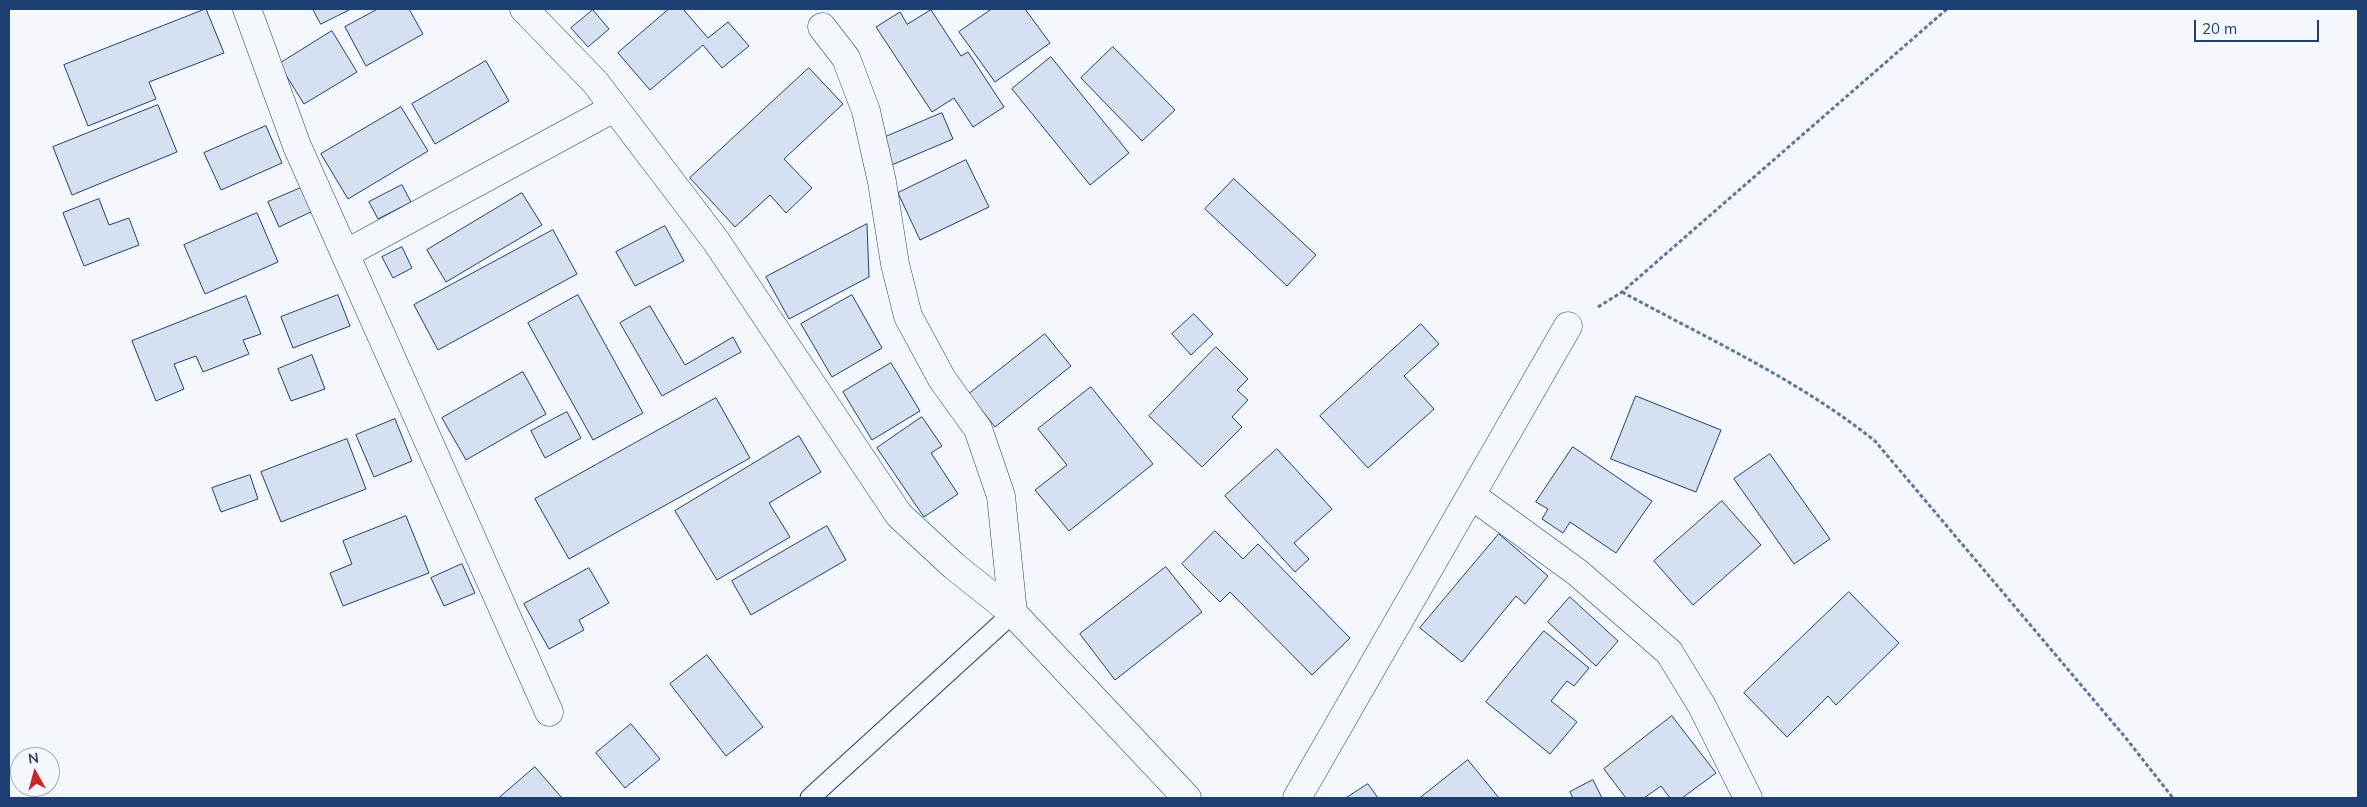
<!DOCTYPE html>
<style>
body{margin:0}
#map{position:relative;width:2367px;height:807px;overflow:hidden;background:#f4f7fb;font-family:Mulish,sans-serif}
canvas{display:block}
.frame{position:absolute;inset:0;border:10px solid #1d3f73;pointer-events:none}
.north{position:absolute;left:10px;top:747px;width:50px;height:50px;box-sizing:border-box;background:#f4f7fb;border:1px solid #9eadc5;border-radius:50%;rotate:353deg;font-size:14px;font-weight:700;line-height:20px;text-align:center;color:#1d3f73}
.north::after{content:'';display:block;margin:auto;width:18px;height:22px;background:#c62828;clip-path:polygon(50% 0,100% 100%,50% 72%,0 100%)}
.scale{position:absolute;left:2194px;top:20px;width:125px;height:22px;box-sizing:border-box;border:2px solid #1d3f73;border-top:0;padding-left:6px;font-size:15px;line-height:18px;white-space:nowrap;color:#1d3f73;-webkit-text-stroke:4px #f4f7fb;paint-order:stroke}
</style>
<div id="map">
<canvas width="2367" height="807"></canvas>
<div class="frame"></div>
<div class="north">N</div>
<div class="scale">20 m</div>
</div>
<script>
const ctx = document.querySelector('canvas').getContext('2d');
ctx.lineJoin = 'round';
function fill(path, color) { ctx.fillStyle = color; ctx.fill(path, 'evenodd'); }
function stroke(path, color, width, dash) { ctx.strokeStyle = color; ctx.lineWidth = width; ctx.lineCap = dash ? 'butt' : 'round'; ctx.setLineDash(dash || []); ctx.stroke(path); }
const building = new Path2D(`
 M206,9L224,53L149,82L156,99L88,126L64,65Z
 M313,9H351L321,24Z
 M378,9H409L423,34L366,66L345,27Z
 M669,9H683L708,38L728,22L749,46L722,68L703,45L650,90L618,53Z
 M992,9H1025L1050,43L995,82L959,32Z
 M593,10L609,29L588,47L571,28Z
 M931,10L961,56L968,52L1004,107L973,127L954,98L932,112L876,27L900,12L907,24Z
 M332,31L357,72L304,104L279,64Z
 M1113,47L1175,110L1142,141L1081,78Z
 M1051,57L1129,153L1090,185L1012,89Z
 M486,61L509,101L435,144L412,104Z
 M809,68L843,104L784,159L812,188L786,213L770,195L735,227L690,178Z
 M158,105L177,152L72,195L53,147Z
 M401,107L428,151L348,199L321,154Z
 M942,113L953,139L887,167L876,141Z
 M266,126L282,163L221,190L204,153Z
 M966,160L989,207L920,240L898,193Z
 M1234,179L1316,255L1287,286L1205,209Z
 M402,185L411,202L378,219L369,202Z
 M303,187L313,211L279,227L268,202Z
 M522,193L542,225L446,282L427,250Z
 M99,199L109,225L129,218L139,245L84,266L63,213Z
 M257,213L278,262L205,294L184,245Z
 M867,224L869,277L789,319L766,277Z
 M665,226L684,261L635,286L616,252Z
 M553,230L577,274L438,350L414,305Z
 M402,247L412,268L393,278L382,257Z
 M338,295L350,326L293,348L281,317Z
 M578,295L643,413L593,440L528,323Z
 M852,295L882,348L832,377L801,324Z
 M246,296L261,334L243,340L249,354L203,372L196,356L174,364L184,389L156,401L132,341Z
 M650,306L685,365L733,337L741,352L662,396L620,323Z
 M1194,314L1213,334L1191,355L1172,334Z
 M1421,324L1439,344L1404,376L1434,409L1368,468L1320,416Z
 M1045,334L1071,366L995,427L969,394Z
 M1216,347L1248,379L1237,390L1248,400L1232,417L1242,427L1202,467L1149,416Z
 M312,355L325,389L291,401L278,369Z
 M891,363L920,411L872,440L843,392Z
 M523,372L546,414L466,460L442,418Z
 M1091,387L1153,464L1069,531L1035,490L1067,465L1038,429Z
 M1636,396L1721,430L1696,492L1611,459Z
 M716,398L750,458L569,559L535,499Z
 M567,412L581,438L545,458L531,431Z
 M922,417L942,446L931,453L958,494L924,517L877,448Z
 M395,419L412,461L374,477L356,435Z
 M799,436L821,472L769,503L790,537L717,580L675,511Z
 M347,439L366,489L281,522L261,472Z
 M1573,447L1652,501L1616,553L1570,522L1563,533L1542,519L1548,509L1536,502Z
 M1277,449L1332,509L1294,543L1309,559L1295,572L1225,496Z
 M1770,454L1830,539L1794,564L1734,479Z
 M250,475L258,499L221,512L212,488Z
 M1722,501L1761,545L1693,605L1654,561Z
 M406,516L429,573L343,606L330,573L352,564L343,541Z
 M827,526L846,560L751,615L732,581Z
 M1215,531L1243,559L1258,544L1350,638L1312,675L1230,592L1220,602L1182,564Z
 M1499,534L1548,576L1525,604L1516,596L1462,662L1420,628Z
 M462,564L475,593L444,606L431,578Z
 M1166,567L1202,612L1115,680L1080,634Z
 M589,568L609,603L579,620L584,630L549,649L524,604Z
 M1849,592L1899,643L1836,705L1828,696L1787,737L1744,693Z
 M1570,597L1618,641L1596,666L1548,622Z
 M1544,631L1589,668L1574,686L1567,681L1551,701L1577,722L1550,754L1486,702Z
 M707,655L763,727L726,756L670,684Z
 M1672,716L1716,773L1682,798H1670L1661,786L1644,798H1626L1604,769Z
 M631,724L660,759L625,788L596,753Z
 M1468,760L1499,798H1420Z
 M535,767L562,798H499Z
 M1593,780L1602,798H1573L1570,792Z
 M1368,784L1378,798H1346Z`);
fill(building, '#d5e0f0');
stroke(building, '#1d3f73', 1);
const lane = new Path2D(`
 M810,798L1013,613`);
const street = new Path2D(`
 M247,9L297,146L549,712
 M524,9L595,82L716,241L899,515L954,566L1013,613L1187,798
 M822,27L846,58L866,111L882,182L895,264L908,316L942,379L978,429L1001,496L1013,613
 M345,254L614,108
 M1471,495L1578,573L1669,652L1702,706L1748,798
 M1297,798L1568,326`);
stroke(lane, '#1d3f73', 21);
stroke(street, '#1d3f73', 29);
stroke(new Path2D(`
 M1622,292C1708,339 1799,380 1875,441L2125,737L2173,798
 M1598,307L1622,292L1947,9`), '#5e769c', 3, [4, 2.5]);
stroke(lane, '#f4f7fb', 19);
stroke(street, '#f4f7fb', 28);
</script>
